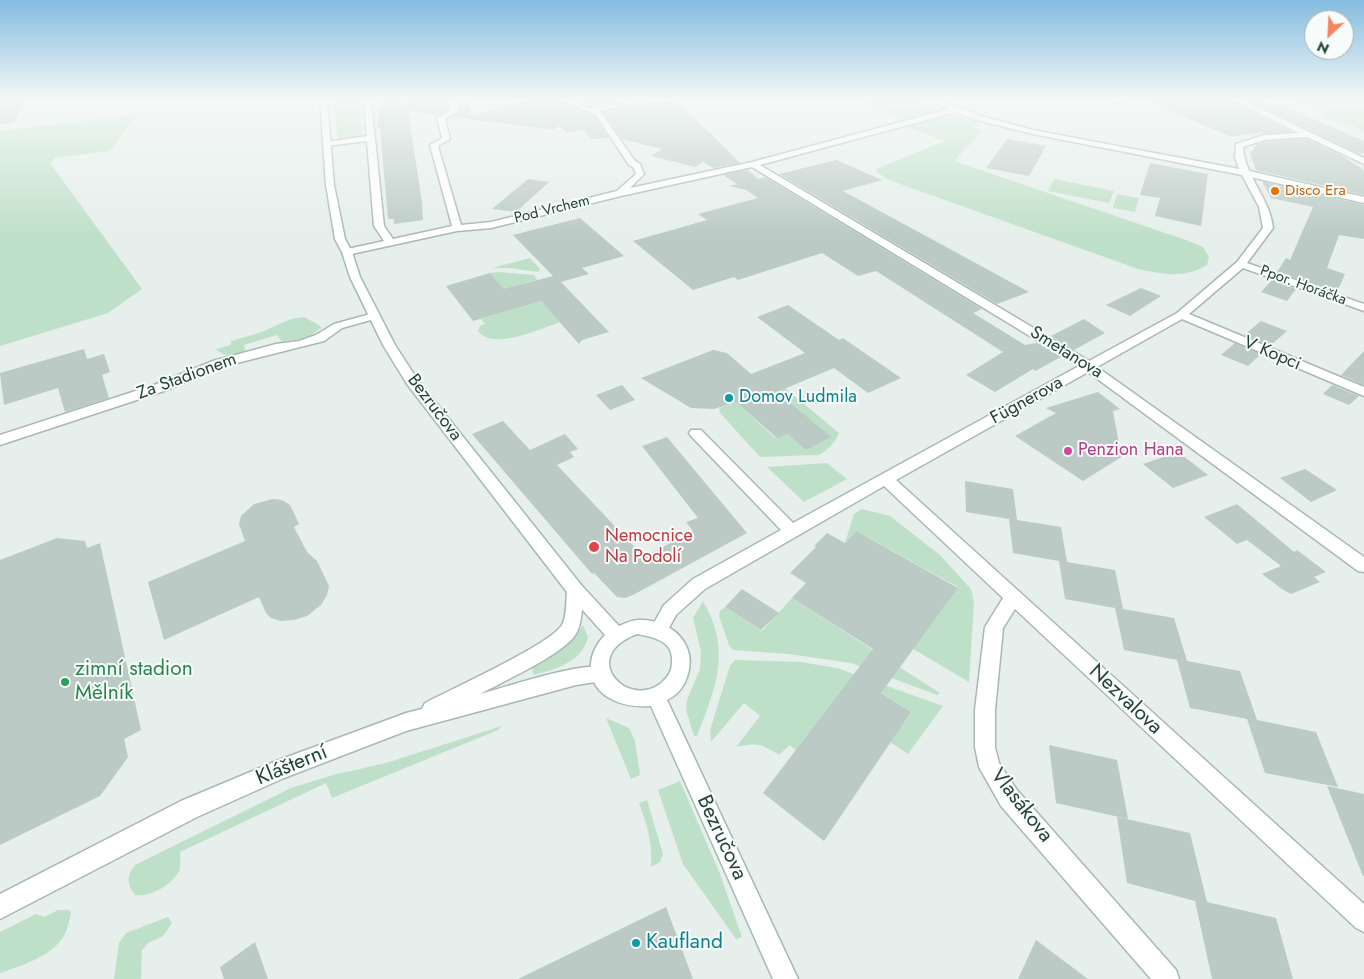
<!DOCTYPE html>
<meta charset="utf-8">
<style>
body{margin:0}
#map{position:relative;width:1364px;height:979px;overflow:hidden;background:#e6efeb;font-family:Jost,sans-serif}
canvas{display:block}
.north{position:absolute;left:1304px;top:10px;width:50px;height:50px;box-sizing:border-box;background:#f7fbf9;border:1px solid #a3b1ad;border-radius:50%;rotate:205deg;font-size:14px;font-weight:700;line-height:20px;text-align:center;color:#24423a}
.north::after{content:'';display:block;margin:auto;width:18px;height:22px;background:#f4845f;clip-path:polygon(50% 0,100% 100%,50% 72%,0 100%)}
</style>
<div id="map">
<canvas width="1364" height="979"></canvas>
<div class="north">N</div>
</div>
<script>
const ctx = document.querySelector('canvas').getContext('2d');
ctx.lineJoin = 'round';
function fill(path, color) { ctx.fillStyle = color; ctx.fill(path, 'evenodd'); }
function stroke(path, color, width, dash) { ctx.strokeStyle = color; ctx.lineWidth = width; ctx.lineCap = dash ? 'butt' : 'round'; ctx.setLineDash(dash || []); ctx.stroke(path); }
function label(font, color, halo, rows, align = 'center') {
  ctx.font = font + ' Jost,sans-serif'; ctx.lineWidth = 4; ctx.setLineDash([]); ctx.textBaseline = 'middle'; ctx.strokeStyle = halo; ctx.fillStyle = color; for (const [text, x, y, turn = 0] of rows) {
    ctx.save(); ctx.translate(x, y); ctx.rotate((+turn || 0) * Math.PI / 180); ctx.textAlign = isNaN(turn) ? turn : align; if (halo) ctx.strokeText(text, 0, 0); ctx.fillText(text, 0, 0); ctx.restore();
  }
}
fill(new Path2D(`
 M334,100H360L361,124L364,125L362,138L338,140Z
 M860,100H917L941,111L904,120Z
 M1283,100H1364V133L1355,127L1324,117L1321,113L1323,112L1320,108Z
 M137,115L110,151L55,158L50,163L142,289L108,313L0,346V131Z
 M945,115H953L982,125L973,127L983,131L954,161L1186,240L1203,247L1209,257L1207,265C1185,279 1162,274 1138,269L889,180L878,173L876,169L944,141L905,126Z
 M1054,179L1114,191L1109,203L1048,191Z
 M1117,194L1139,198L1135,212L1113,208Z
 M530,258L540,269L538,272L510,268H492Z
 M499,272L534,275L537,280L525,283L507,293L490,273Z
 M537,297L560,322C540,329 493,351 478,331L480,326L485,324L481,319L519,307Z
 M304,317L319,325L321,328L307,338L282,342L277,335L244,345L245,351C236,357 223,357 216,349L231,345V341L259,333L291,319Z
 M775,380L839,433C835,443 828,450 819,455L760,457L720,413L719,408L736,402L774,437L778,439L787,434L806,450L832,437L767,384Z
 M827,463L847,479L804,502L767,467Z
 M862,509L890,516L940,555L971,589L974,602L969,682L913,649L958,587L856,531L845,543L854,514Z
 M792,598L940,693L937,695L851,663L789,654L733,650L729,645L719,616L720,611L725,607L762,631Z
 M703,601C732,651 716,687 697,736H694L686,710L687,700L700,669L701,651L693,618Z
 M583,625L588,637C582,663 555,669 534,675L531,666C551,655 570,645 583,625Z
 M735,660L800,662L837,668L943,706L908,754L890,742L911,712L854,675L796,750L790,745L779,755C759,743 759,743 736,747L760,716L744,703L711,742L710,730L730,666Z
 M606,718L629,728L635,741L640,775L631,779Z
 M502,726L498,730L332,798L326,783L180,852C180,856 181,863 180,868C176,883 150,898 135,895C127,884 126,876 135,865L291,788L333,775L386,763Z
 M680,781L720,874L742,937L736,939L683,864L658,790Z
 M647,800L663,854L660,862L651,867C653,844 647,825 639,803Z
 M58,910H69L71,913C69,921 68,929 64,936C52,956 21,966 0,973V932L36,914L44,917Z
 M168,917L172,923L163,936L148,943L142,950L141,979H114L119,943L126,933Z`), '#bfe0c8');
fill(new Path2D(`
 M0,100H28L14,123L0,124Z
 M381,100H406L408,110V100H449L448,109L438,115L408,111L422,202L423,220L394,224V219H388L380,128H377Z
 M460,100H470L471,116L526,100H558L595,117L609,138L590,139L585,130L567,133L559,126L553,130L452,117L460,111Z
 M570,100H615L619,102L593,106Z
 M675,100L714,137L740,163L713,168L703,162L695,167L651,156L662,149L622,139L603,112L637,104Z
 M1145,100H1231L1292,132L1264,133L1265,132L1231,137Z
 M1246,100H1261L1270,104L1276,103L1364,141V153L1359,154Z
 M1007,139L1046,146L1029,176L986,168Z
 M1307,139L1341,155L1364,170V195L1256,170L1250,154L1257,144L1264,142Z
 M836,160L882,180L843,191L1029,292L997,304L779,174Z
 M1150,163L1208,174L1201,226L1155,216L1160,198L1140,195Z
 M748,170L758,179L765,177L982,309L973,313L1025,345L1037,343L1061,357L1035,371L1033,369L995,392L966,375L1003,352L876,271L858,276L822,253L738,280L734,277L693,290L633,241L707,220L698,214L758,198L746,190L729,186L737,184L723,175Z
 M528,179L549,182L516,212L492,209Z
 M1262,181L1364,205V239L1339,235L1327,268L1345,274L1337,292L1277,272L1286,258L1290,260L1313,207L1271,198Z
 M580,218L624,256L582,268L589,274L561,282L609,332L582,340L579,344L541,301L473,321L446,286L490,273L504,289L553,276L513,235Z
 M1272,280L1296,289L1287,301L1261,292Z
 M1141,288L1161,296L1130,316L1106,305Z
 M788,305L839,340L843,338L901,378L868,393L834,368L777,392L832,437L806,450L787,434L778,439L736,402L714,409L691,408L641,378L713,350L727,353L751,374L805,353L757,317Z
 M1084,319L1105,333L1074,350L1051,336Z
 M1261,321L1287,331L1270,346L1244,335Z
 M1235,343L1261,354L1248,366L1221,355Z
 M84,349L87,359L104,354L110,372L102,375L109,398L65,412L58,388L4,405L0,373Z
 M1364,351V385L1341,375Z
 M622,385L635,400L610,410L596,395Z
 M1332,385L1359,396L1349,405L1323,394Z
 M1098,392L1120,409L1113,411L1119,444L1131,451L1083,481L1015,436L1056,413L1046,408Z
 M503,421L530,450L565,434L578,449L570,452L574,457L557,465L644,557L693,531L686,522L698,518L642,446L667,437L747,533L633,595L625,598L617,597L594,573L592,574L472,434Z
 M1178,452L1208,475L1173,488L1143,464Z
 M1305,469L1337,490L1311,502L1280,478Z
 M965,481L1013,489L1017,520L1061,527L1067,562L1115,570L1123,609L1174,618L1187,661L1240,671L1257,720L1316,732L1338,787L1265,773L1247,719L1190,708L1177,660L1124,650L1115,608L1065,599L1059,561L1013,553L1009,519L966,512Z
 M273,499L282,500L290,505L299,524L294,527L307,552L317,561L329,586L327,595L321,605L307,616L294,620L281,621L271,618L266,613L259,597L164,640L148,582L245,541L239,524L241,516L254,504Z
 M1237,504L1294,552L1297,550L1326,572L1314,577L1320,582L1291,594L1282,589L1262,574L1281,566L1247,540L1237,544L1204,517Z
 M856,531L958,588L881,693L911,712L824,841L763,793L873,649L792,598L806,583L790,573L816,547L814,546L827,533L845,543Z
 M57,538L85,541L87,548L100,543L141,730L124,739L128,757L100,796L0,845V560Z
 M742,589L779,613L761,630L725,607Z
 M1049,745L1117,760L1128,819L1056,803Z
 M1327,786L1364,794V876H1363Z
 M1117,817L1190,833L1207,902L1276,918L1293,979H1212L1195,901L1127,883Z
 M666,907L693,979H518Z
 M1036,940L1088,979H1018Z
 M255,942L268,979H224L220,967Z`), '#bbcac4');
const street = new Path2D(`
 M364,100H371L384,226L393,239L452,226L430,145L442,138L437,118L450,110L451,100H458V111L445,119L450,139L438,146L461,225L491,222L617,191L636,174L633,167L629,165L596,115L560,100C571,100 582,108 593,108C612,107 629,100 647,100L600,111L635,161L640,164L644,174L630,188L752,162L949,109L930,100H939L978,115L1033,130L1239,169L1235,157L1236,144L1264,135L1299,133L1233,100H1242L1364,158V164L1307,137L1264,140L1243,147C1245,177 1270,198 1273,228L1247,263L1364,304V311L1243,268L1189,314L1364,387V396L1182,319L1097,367L1364,557V572L1358,571L1088,372L896,480L1364,904V932L1356,928L1015,609L1003,628L995,710V747L999,763L1017,790L1176,970L1179,979H1151L1001,806L979,767L975,747V710L985,627L1003,598L884,486L705,589L676,615L665,635L659,638L653,635L650,630L664,605L693,579L781,530L691,436L689,433L691,430H701L793,523L1079,366L752,167L621,196L491,228L457,231L347,255L343,254V250L384,241L374,226L367,141L327,146L323,144L327,142L367,136ZM956,112L972,119L1033,134L1242,175L1259,207L1263,228L1237,262L1177,313L1089,361L760,165Z
 M1105,100H1130L1115,103Z
 M374,313L380,316L378,318L342,328L324,341L221,367L164,391L0,445V435L154,385L213,361L276,344L299,341L316,335L334,324Z
 M576,584L582,586C586,593 583,601 582,609C581,619 580,630 573,638C557,657 504,681 480,694C507,687 585,660 608,668L610,674L608,680L576,685L406,731L284,778L197,817L0,919V894L181,801L279,760L406,713L422,709L425,703C450,690 551,644 562,625C567,616 566,601 567,591L570,586Z`);
const secondary = new Path2D(`
 M320,100H327L334,185L345,239L352,252L360,277L395,345L417,379L582,586L619,626C624,624 632,620 638,620C670,618 699,644 687,677C684,687 677,695 667,700L798,979H773L651,706C637,707 626,706 613,700C585,687 585,655 605,635L570,596L407,384L383,345L350,277L342,252L335,239L326,185ZM637,634C652,637 671,640 672,658C672,665 672,671 667,677C635,717 573,658 637,634Z
 M1245,170L1364,197V203L1242,175V171Z`);
stroke(street, '#a8b8b2', 3);
stroke(secondary, '#a4bbb3', 3);
fill(street, '#fff');
fill(secondary, '#fff');
const sky = ctx.createLinearGradient(0, 0, 0, 237);
sky.addColorStop(0, '#84bce0');
sky.addColorStop(0.42, '#f4f8f6');
sky.addColorStop(1, '#f4f8f600');
ctx.fillStyle = sky;
ctx.fillRect(0, 0, 1364, 237);
for (const [x, y, r, color] of [
 [1275,191,5,"#e8710a"],
 [729,398,5,"#0f9aa8"],
 [1068,451,5,"#d1479c"],
 [594,547,6,"#e0444e"],
 [65,682,5,"#2e9e5b"],
 [636,943,5,"#0f9aa8"]
]) { const dot = new Path2D(); dot.arc(x, y, r, 0, 2 * Math.PI); ctx.fillStyle = color; ctx.fill(dot); stroke(dot, '#f7fbf9', 2); }
label('15px', '#c56008', '#f7fbf9', [
 ["Disco Era",1285,191]
], 'left');
label('15px', '#24423a', '#f7fbf9', [
 ["Pod Vrchem",552,210,-14],
 ["Ppor. Horáčka",1303,286,20]
]);
label('18px', '#24423a', '#f7fbf9', [
 ["Smetanova",1066,353,32],
 ["V Kopci",1272,354,23],
 ["Za Stadionem",187,377,-20],
 ["Fügnerova",1027,401,-29],
 ["Bezručova",434,408,53]
]);
label('18px', '#0d838f', '#f7fbf9', [
 ["Domov Ludmila",739,398]
], 'left');
label('18px', '#b23c85', '#f7fbf9', [
 ["Penzion Hana",1078,451]
], 'left');
label('18px', '#be3a42', '#f7fbf9', [
 ["Nemocnice",605,537],
 ["Na Podolí",605,558]
], 'left');
label('21px', '#27864d', '#f7fbf9', [
 ["zimní stadion",75,670],
 ["Mělník",75,694]
], 'left');
label('21px', '#24423a', '#f7fbf9', [
 ["Nezvalova",1125,700,43],
 ["Klášterní",292,766,-22],
 ["Vlasákova",1021,806,52],
 ["Bezručova",721,838,65]
]);
label('21px', '#0d838f', '#f7fbf9', [
 ["Kaufland",646,943]
], 'left');
</script>
